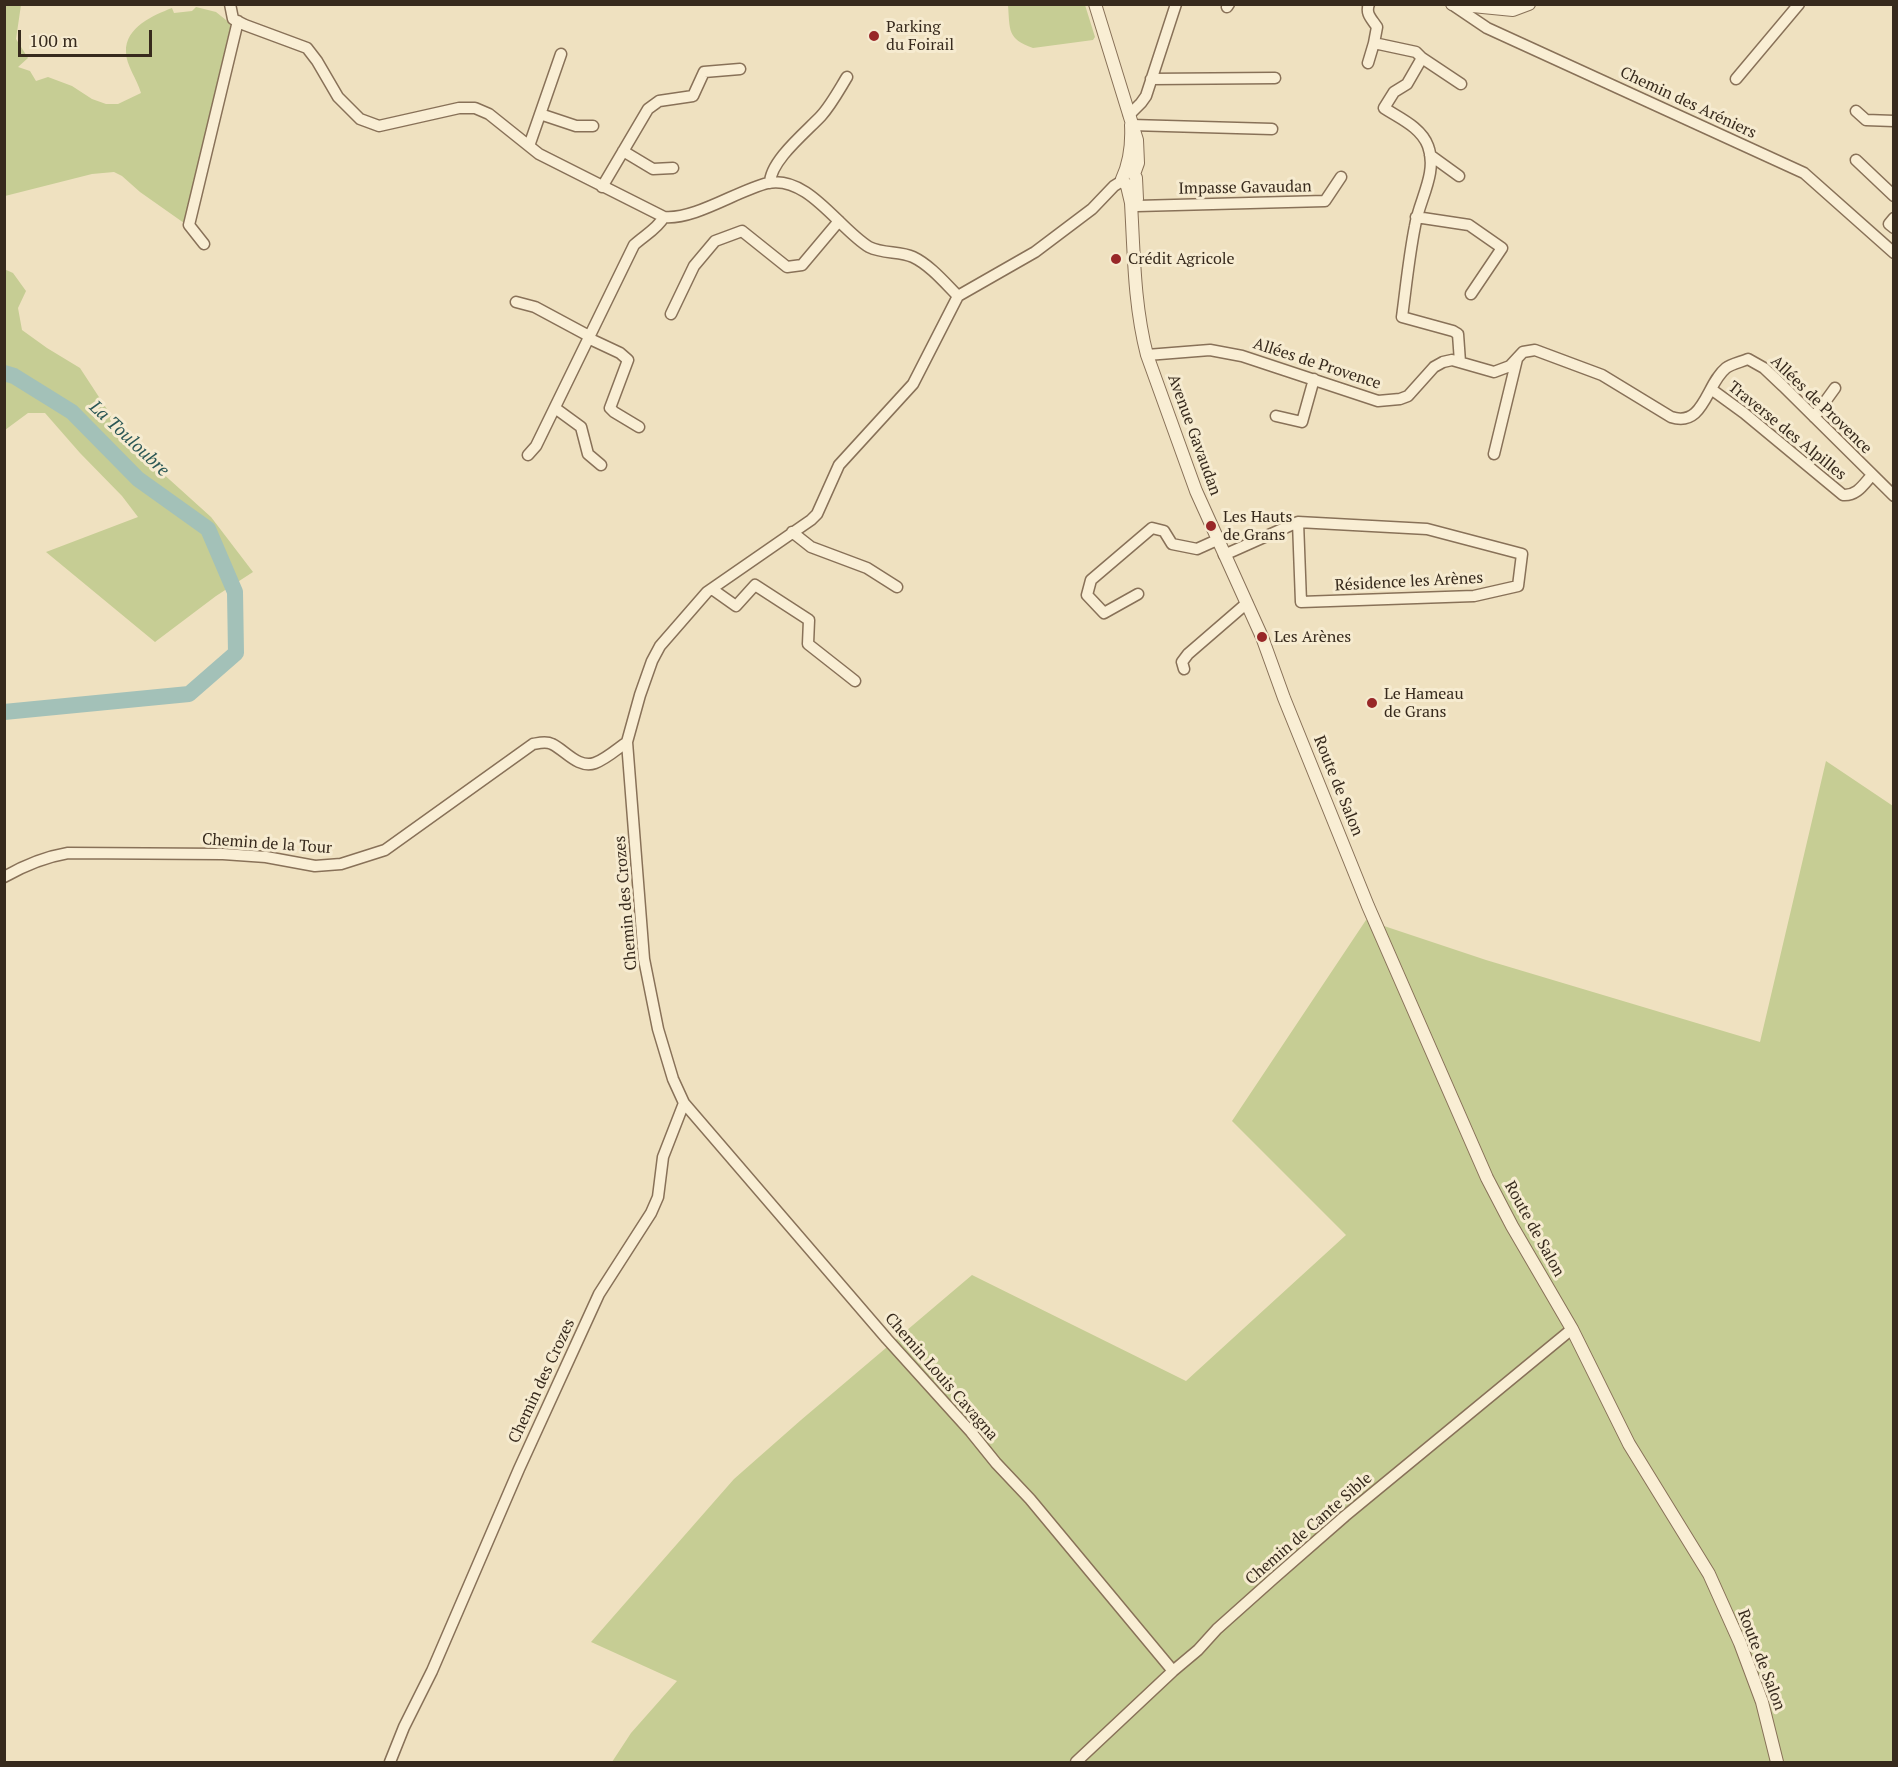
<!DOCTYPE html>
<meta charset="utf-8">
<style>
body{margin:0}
#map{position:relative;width:1898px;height:1767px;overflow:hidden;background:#efe1c0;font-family:"PT Serif",serif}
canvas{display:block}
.frame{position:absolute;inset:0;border:6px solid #372a1d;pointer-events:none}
.scale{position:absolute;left:18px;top:30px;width:134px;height:27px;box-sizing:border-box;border:3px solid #372a1d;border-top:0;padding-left:8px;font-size:18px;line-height:21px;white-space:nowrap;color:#372a1d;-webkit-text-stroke:4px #f6ebd0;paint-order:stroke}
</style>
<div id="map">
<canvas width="1898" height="1767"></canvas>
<div class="frame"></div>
<div class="scale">100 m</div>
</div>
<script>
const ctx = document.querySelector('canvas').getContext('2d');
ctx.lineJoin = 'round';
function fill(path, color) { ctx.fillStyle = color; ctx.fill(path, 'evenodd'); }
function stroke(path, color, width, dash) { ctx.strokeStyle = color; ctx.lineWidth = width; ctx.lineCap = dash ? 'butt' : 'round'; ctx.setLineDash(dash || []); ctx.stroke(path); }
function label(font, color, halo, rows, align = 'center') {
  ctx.font = font + ' "PT Serif",serif'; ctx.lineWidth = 6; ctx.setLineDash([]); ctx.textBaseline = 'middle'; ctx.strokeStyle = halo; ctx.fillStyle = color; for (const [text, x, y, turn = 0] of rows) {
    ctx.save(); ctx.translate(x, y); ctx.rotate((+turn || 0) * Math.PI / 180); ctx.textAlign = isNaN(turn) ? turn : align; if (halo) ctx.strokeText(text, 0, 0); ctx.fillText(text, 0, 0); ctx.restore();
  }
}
fill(new Path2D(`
 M5,5H21L16,39L28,58L18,67L30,71L36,81L48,77L72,86L92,99L106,104H118L141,93C137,79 126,65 126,52C125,27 154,15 172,8L174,13L192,11L196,7L216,12L231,24L184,223L140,192L122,176L114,172L92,174L5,196Z
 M1008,5H1085L1095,37L1093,40L1033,48C1007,39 1010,30 1008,5Z
 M4,269L13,273L26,291L18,308L22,330L47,348L80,368L129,443L211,517L253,572L216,596L155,642L46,552L138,517L122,496L80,453L45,413H28L5,430Z
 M1826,761L1893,806V1762H612L631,1733L677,1681L591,1642L734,1479L801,1420L972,1275L1186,1381L1346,1235L1232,1121L1366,920L1486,960L1760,1042Z`), '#c6cd94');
stroke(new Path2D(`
 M4,373L14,376L72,412L138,479L208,529L235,592L236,653L189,694L4,712`), '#a3c1b8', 16);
const minor = new Path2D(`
 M230,4L233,19L245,25L307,48L317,61L338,97L360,119L379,126L459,108H475L489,114L539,154L664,217C695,220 738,190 768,183C808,175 839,229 869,247C883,254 900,251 913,257C930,265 945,283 958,296
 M1369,4C1365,14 1372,19 1377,27L1374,43L1416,52L1422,58L1407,84L1394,92L1384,108C1399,118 1421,127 1428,146C1438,173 1419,200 1415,226C1409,256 1406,287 1402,317L1453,331L1458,334L1460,362
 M1453,5L1487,28L1804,173L1894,253
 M1227,7L1229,4
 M1422,58L1461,84
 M1368,63L1374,43
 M1151,79L1275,78
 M1736,79L1799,4
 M1856,111L1866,120L1894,121
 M540,114L576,126H593
 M1129,115L1141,103L1146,96L1176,4
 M1131,125L1272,129
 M529,146L561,54
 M623,151L653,169L673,168
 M1430,155L1459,176
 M1856,160L1894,196
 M1122,181L1114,186L1092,209L1035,252L958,296L913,384L839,465L817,514L811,520L707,592L660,646L652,661L640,695L627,742L644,959L658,1029L673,1079L684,1103L887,1339L971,1432L996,1463L1030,1499L1173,1671
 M770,183C770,161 806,132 821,116C831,105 839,90 847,77
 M602,187L648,109L659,101L693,96L704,72L740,69
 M1137,206L1325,201L1341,177
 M1416,217L1469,225L1502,248L1471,294
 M1894,218L1889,224L1894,228
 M204,244L189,225L238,21
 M516,302L535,307L589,336
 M671,314L694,266L715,241L742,231L787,267L802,265L839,221
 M588,338L620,353L628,360L610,408L614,412L639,427
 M1147,355L1210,350L1242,356L1378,401L1400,399L1408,396L1434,367L1443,362L1452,360L1494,372L1510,366L1523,352L1535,350L1602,375L1671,417C1704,428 1706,384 1726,368C1731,364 1741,362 1748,359L1764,368L1783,386L1894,496
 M1711,389L1744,413L1843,495C1857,496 1863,485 1872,475
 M555,408L581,427L588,454L601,465
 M1276,416L1302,422L1314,379
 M1814,417L1835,388
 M1494,454L1517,359
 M528,455L536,446L634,245C645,235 657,229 664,217
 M792,532L811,547L867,568L897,587
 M1224,555L1298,522L1427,529L1522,554L1518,586L1474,596L1301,602L1298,522
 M712,589L736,606L755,585L809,620L808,644L855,681
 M1138,594L1104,613L1087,595L1091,580L1152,528L1164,531L1172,544L1197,549L1217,540
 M1184,669L1182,662L1188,654L1247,603
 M4,877C25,865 44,857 68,853L223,854L266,857L315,866L341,864L385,850L533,744C539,743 546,741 552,744C565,750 578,769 595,763C606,759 617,749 627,742
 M390,1762L404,1727L432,1671L519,1469L599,1294L651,1213L658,1197L663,1157L684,1103
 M1076,1762L1173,1671L1198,1650L1217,1629L1273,1579L1345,1516L1572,1329`);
const tertiary = new Path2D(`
 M1095,4L1137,140L1138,163L1134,174L1136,178L1137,199
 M1452,4L1513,10L1529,4
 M1131,125C1132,144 1130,162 1122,179L1127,186L1131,203C1134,254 1134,305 1147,355L1196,491L1262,637L1284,698L1368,906L1487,1178L1512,1226L1572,1329L1629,1444L1709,1574L1740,1643L1762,1702L1777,1762`);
stroke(minor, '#887158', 13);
stroke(tertiary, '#887158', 14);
stroke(minor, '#f9eed4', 10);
stroke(tertiary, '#f9eed4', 12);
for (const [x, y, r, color] of [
 [874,36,6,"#982728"],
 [1116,259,6,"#982728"],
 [1211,526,6,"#982728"],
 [1262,637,6,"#982728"],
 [1372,703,6,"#982728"]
]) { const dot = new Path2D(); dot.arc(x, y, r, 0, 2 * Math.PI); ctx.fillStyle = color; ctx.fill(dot); stroke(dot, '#f6ebd0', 2); }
label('16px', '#372a1d', '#f6ebd0', [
 ["Parking",886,27],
 ["du Foirail",886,45],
 ["Crédit Agricole",1128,259],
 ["Les Hauts",1223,517],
 ["de Grans",1223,535],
 ["Les Arènes",1274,637],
 ["Le Hameau",1384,694],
 ["de Grans",1384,712]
], 'left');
label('16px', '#372a1d', '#f6ebd0', [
 ["Chemin des Aréniers",1688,103,25],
 ["Impasse Gavaudan",1245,188,-1],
 ["Allées de Provence",1317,364,18],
 ["Allées de Provence",1821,405,44],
 ["Traverse des Alpilles",1787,431,39],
 ["Avenue Gavaudan",1194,435,70],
 ["Résidence les Arènes",1409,582,-3],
 ["Route de Salon",1338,786,68],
 ["Chemin de la Tour",267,844,4],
 ["Chemin des Crozes",626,903,-95],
 ["Route de Salon",1534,1229,61],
 ["Chemin Louis Cavagna",941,1377,49],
 ["Chemin des Crozes",542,1381,-65],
 ["Chemin de Cante Sible",1309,1529,-41],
 ["Route de Salon",1761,1660,69]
]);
label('italic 18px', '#2b5755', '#f6ebd0', [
 ["La Touloubre",129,439,43]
]);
</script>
